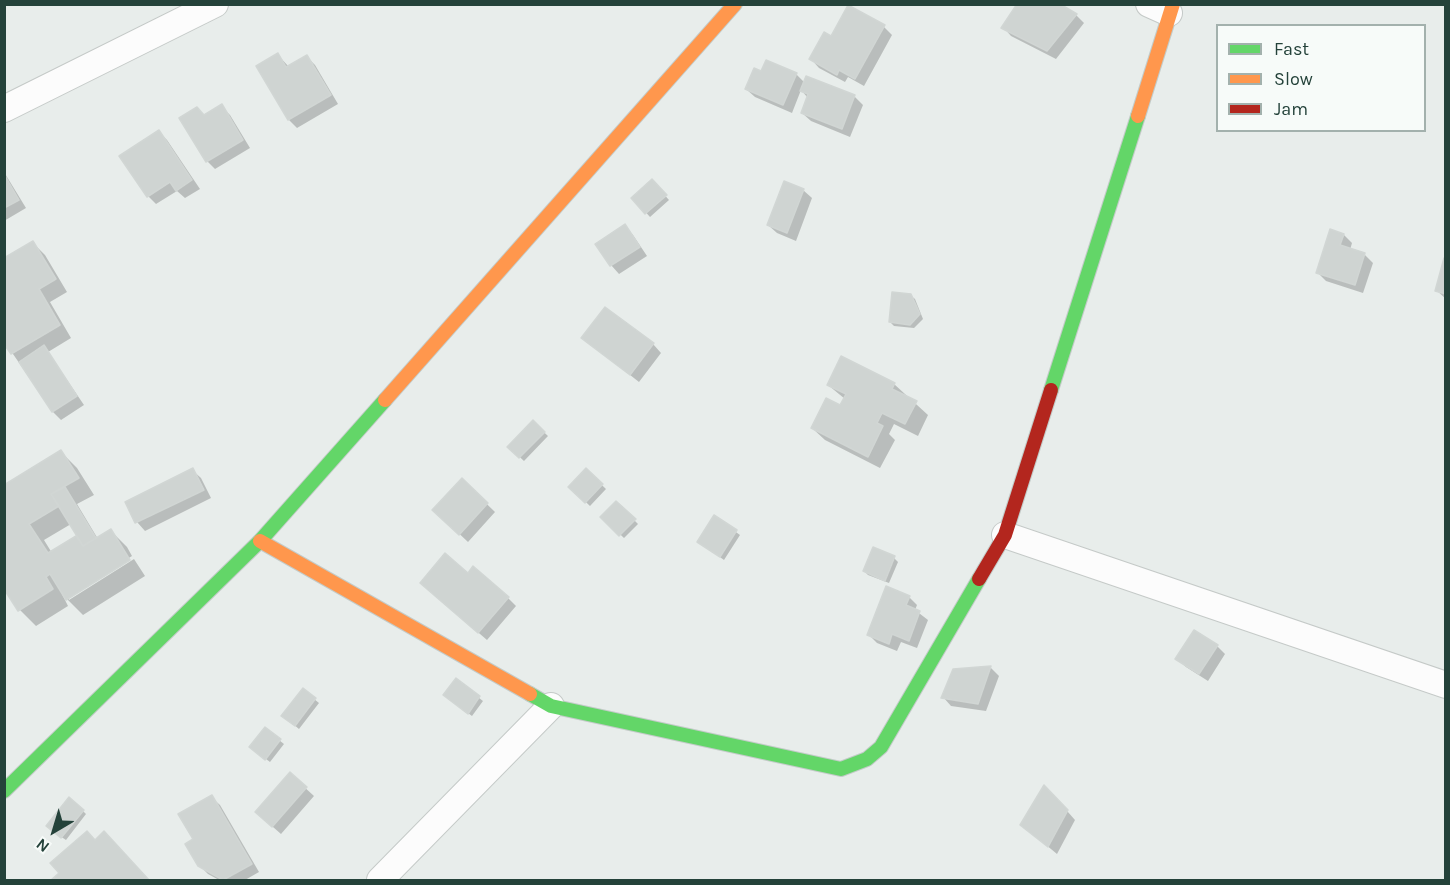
<!DOCTYPE html>
<style>
body{margin:0}
#map{position:relative;width:1450px;height:885px;overflow:hidden;background:#e8edeb;font-family:Karla,sans-serif}
canvas{display:block}
.frame{position:absolute;inset:0;border:6px solid #24423a;pointer-events:none}
.legend{position:absolute;left:1216px;top:24px;width:210px;height:108px;box-sizing:border-box;background:#f7fbf9;border:2px solid #a3b1ad;margin:0;padding:8px 10px;list-style:none;font-size:18px;color:#24423a}
.legend li{display:flex;align-items:center;gap:12px;height:30px}
.legend b{width:30px;border:2px solid #a3b1ad}
.north{position:absolute;left:24px;top:801px;width:60px;height:60px;-webkit-text-stroke:4px #f7fbf9;paint-order:stroke;rotate:218deg;font-size:16px;font-weight:700;line-height:24px;text-align:center;color:#24423a}
.north::after{content:'';display:block;margin:auto;width:21px;height:27px;background:#24423a;clip-path:polygon(50% 0,100% 100%,50% 72%,0 100%)}
</style>
<div id="map">
<canvas width="1450" height="885"></canvas>
<div class="frame"></div>
<ul class="legend">
<li><b style="height:8px;background:#63d668"></b>Fast</li>
<li><b style="height:8px;background:#ff974d"></b>Slow</li>
<li><b style="height:8px;background:#b3261e"></b>Jam</li>
</ul>
<div class="north">N</div>
</div>
<script>
const ctx = document.querySelector('canvas').getContext('2d');
ctx.lineJoin = 'round';
function fill(path, color) { ctx.fillStyle = color; ctx.fill(path, 'evenodd'); }
function stroke(path, color, width, dash) { ctx.strokeStyle = color; ctx.lineWidth = width; ctx.lineCap = dash ? 'butt' : 'round'; ctx.setLineDash(dash || []); ctx.stroke(path); }
fill(new Path2D(`
 M1076,15L1084,23L1056,59L1011,36L1003,27Z
 M884,27L892,35L864,86L848,77L845,82L819,68L811,59L832,38Z
 M278,55L289,67L307,57L315,65L338,104L297,128L289,120L258,66Z
 M762,72L796,74L805,83L854,96L863,105L850,137L811,121L802,113L808,98L801,90L792,113L755,97L746,89Z
 M221,106L230,115L250,148L215,169L207,161L204,116Z
 M159,132L167,140L200,189L185,198L177,191L156,204L148,196Z
 M4,172L26,208L4,221Z
 M652,181L669,200L650,217L633,198Z
 M803,190L812,198L796,241L777,233L768,225Z
 M625,226L633,235L647,256L619,274L611,265Z
 M1344,235L1352,243L1350,250L1364,254L1373,263L1363,293L1326,281L1318,273Z
 M33,243L45,255L67,292L50,302L71,338L48,352L84,405L61,420L53,412L4,341Z
 M1446,260V299L1436,290Z
 M910,295L915,299L923,319L914,328L894,326L890,322Z
 M583,338L653,344L661,353L639,382Z
 M894,384L928,415L918,436L894,424L889,434L895,440L880,468L825,440L812,428L841,407L845,399L828,385Z
 M533,422L548,436L524,461L509,447Z
 M61,452L77,468L94,495L77,504L98,539L111,531L127,547L132,556L69,596V600L134,559L145,576L83,615L62,594L68,606L36,626L20,610L4,586V487ZM71,524L84,545L52,553L44,540Z
 M192,470L201,478L211,498L145,531L137,522L127,502Z
 M586,470L606,489L590,506L570,487Z
 M462,480L495,512L468,542L434,510Z
 M617,503L638,524L624,538L602,517Z
 M715,517L740,535L724,560L699,542Z
 M894,558L898,562L889,583L868,575L864,571Z
 M468,575L508,598L516,606L487,640L430,591Z
 M909,597L917,605L915,610L928,620L917,648L901,642L897,651L877,643L869,635Z
 M1217,646L1225,654L1208,681L1186,667L1177,658Z
 M991,668L999,676L986,711L951,706L943,697L954,670Z
 M456,680L483,701L472,716L449,699Z
 M303,690L319,703L299,729L287,719Z
 M265,729L284,744L270,762L254,750Z
 M290,774L314,796L281,834L265,820Z
 M1053,795L1075,820L1057,854L1022,825Z
 M211,797L220,805L259,872L245,880H219L208,874L199,865L195,840Z
 M83,811L86,814L66,840L51,830Z
 M95,841L116,846L148,880H53Z`), '#0003');
const building = new Path2D(`
 M1017,4H1060L1077,14L1047,51L1001,28Z
 M848,5L885,25L855,79L839,70L837,75L809,59L824,32L831,36Z
 M278,53L286,67L307,55L331,95L288,120L256,66Z
 M766,60L797,73L783,105L745,89L754,68L761,71Z
 M806,76L855,95L842,129L801,113L808,94L800,91Z
 M222,104L243,140L206,162L179,118L197,107L204,115Z
 M159,130L192,180L176,191L170,182L147,197L119,156Z
 M4,174L19,200L4,208Z
 M652,179L667,195L645,214L631,198Z
 M784,181L804,189L787,233L767,225Z
 M625,224L640,247L610,266L595,244Z
 M1330,229L1344,234L1340,245L1365,253L1355,285L1316,273Z
 M33,241L56,279L39,289L60,325L11,354L4,344V258Z
 M1444,258H1446V294L1435,291Z
 M892,292L911,294L920,314L910,325L889,322Z
 M605,307L654,343L630,375L581,338Z
 M44,345L77,396L52,412L19,362Z
 M841,356L895,383L892,389L917,401L905,424L882,413L877,423L883,426L868,457L811,428L826,398L840,405L846,394L827,385Z
 M533,420L545,432L519,458L507,447Z
 M61,450L79,478L51,494L59,506L29,524L48,553L76,536L83,546L111,529L130,560L66,600L50,574L46,577L53,589L18,611L4,589V485Z
 M193,468L204,490L135,523L125,502Z
 M586,468L603,484L585,503L568,487Z
 M462,478L488,503L459,535L432,510Z
 M65,487L96,538L83,546L51,494Z
 M616,501L636,519L619,536L600,517Z
 M714,515L737,530L720,557L697,542Z
 M873,547L895,556L885,581L863,571Z
 M445,553L468,573L473,566L509,597L478,633L420,583Z
 M886,586L910,596L906,605L920,611L909,641L892,634L889,644L867,635Z
 M1194,630L1218,645L1199,674L1175,659Z
 M991,666L978,704L941,698L953,669Z
 M456,678L480,696L468,714L443,695Z
 M303,688L316,698L295,726L281,716Z
 M265,727L281,739L265,760L249,747Z
 M290,772L307,787L272,827L255,812Z
 M1044,785L1068,810L1048,847L1020,825Z
 M212,795L252,864L223,880L198,866L185,844L193,839L178,814Z
 M69,797L84,810L61,838L46,826Z
 M87,831L95,840L104,831L149,880H51L59,873L50,863Z`);
fill(building, '#cfd4d2');
stroke(building, '#d1d6d4', 1.5);
const street = new Path2D(`
 M1149,4L1169,13
 M4,109L215,4
 M1005,535L1446,685
 M380,880L551,706`);
const fast = new Path2D(`
 M1051,390L1138,116
 M530,694L551,706L841,769L867,759L881,747L979,579
 M4,791L260,541L385,400`);
const slow = new Path2D(`
 M1138,116L1173,4
 M385,400L735,4
 M260,541L530,694`);
const jam = new Path2D(`
 M979,579L1005,535L1051,390`);
stroke(street, '#c5cac8', 28);
stroke(fast, '#c3cbc8', 16);
stroke(slow, '#c3cbc8', 16);
stroke(jam, '#c3cbc8', 16);
stroke(street, '#fcfcfc', 26);
stroke(fast, '#63d668', 14);
stroke(slow, '#ff974d', 14);
stroke(jam, '#b3261e', 14);
</script>
